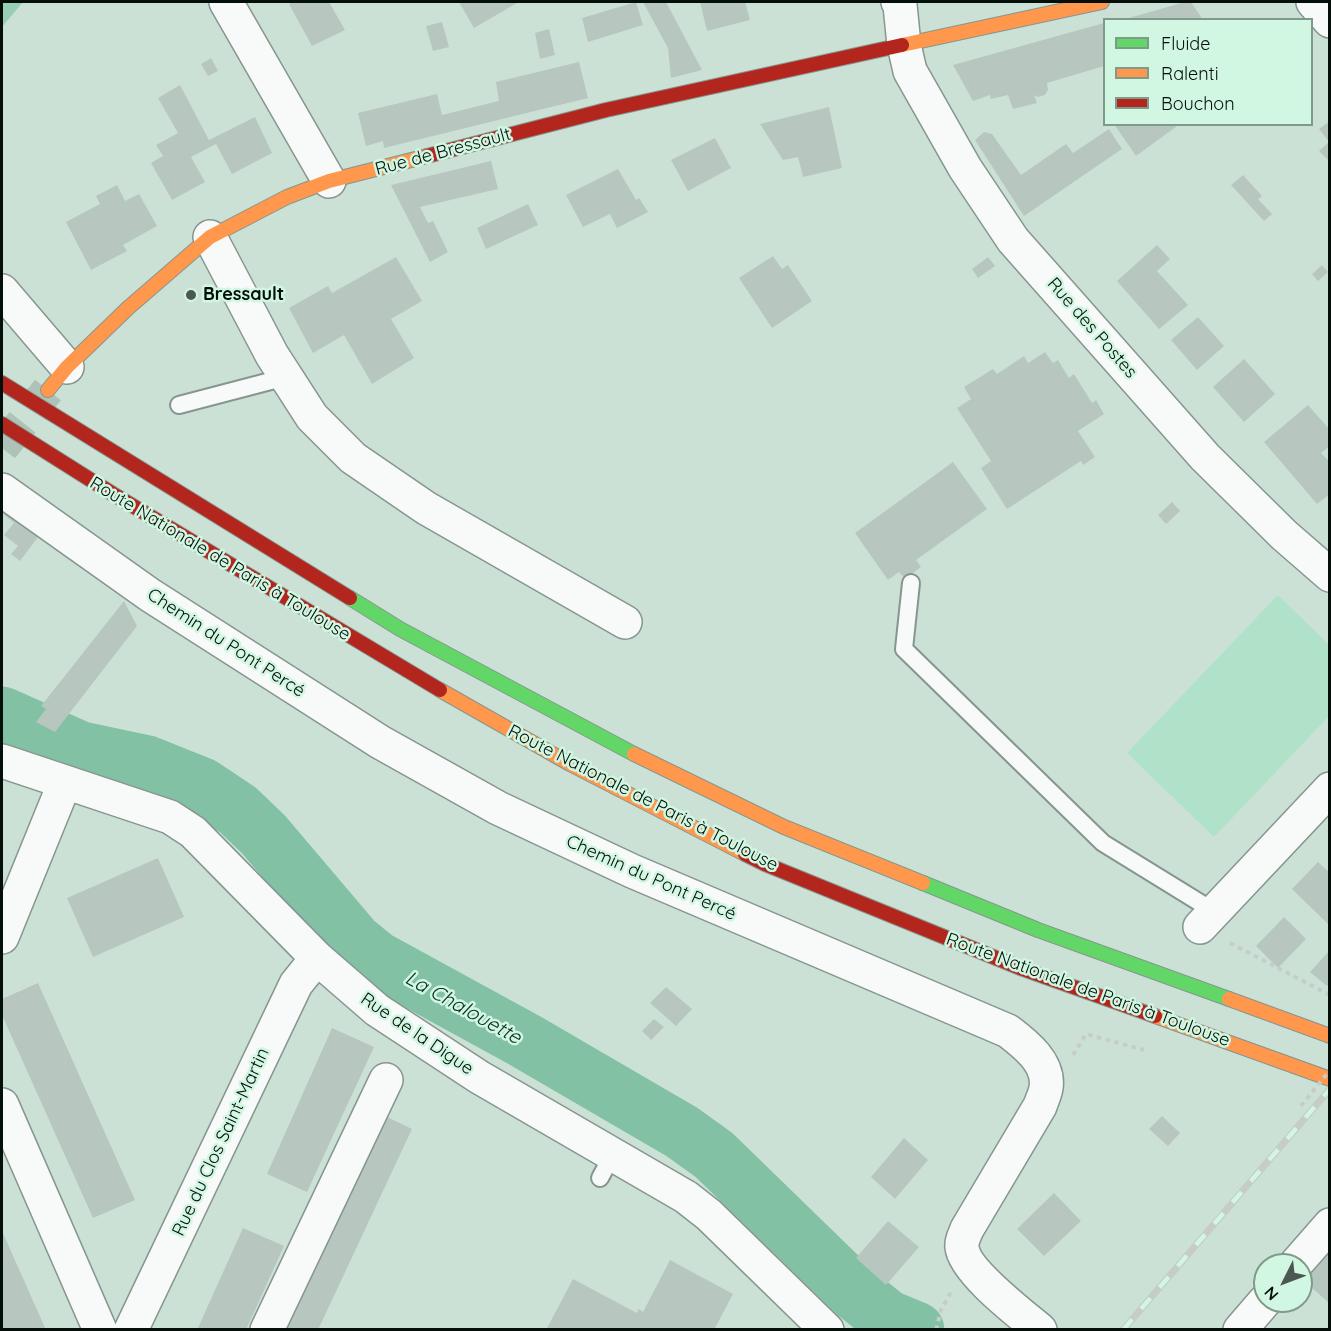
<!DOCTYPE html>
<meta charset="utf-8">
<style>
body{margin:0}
#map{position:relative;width:1331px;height:1331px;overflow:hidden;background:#cce1d6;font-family:Quicksand,sans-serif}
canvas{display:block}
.frame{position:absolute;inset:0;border:3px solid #040f09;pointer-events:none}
.legend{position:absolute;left:1103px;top:18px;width:210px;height:108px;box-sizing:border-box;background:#d1f6e2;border:2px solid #7f9a8b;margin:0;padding:8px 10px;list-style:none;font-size:18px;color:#040f09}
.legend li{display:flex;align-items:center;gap:12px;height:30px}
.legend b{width:30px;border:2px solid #7f9a8b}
.north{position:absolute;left:1253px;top:1253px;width:60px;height:60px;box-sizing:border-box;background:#d1f6e2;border:2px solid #7f9a8b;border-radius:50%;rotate:228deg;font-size:16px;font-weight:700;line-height:24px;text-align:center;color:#040f09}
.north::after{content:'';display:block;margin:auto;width:21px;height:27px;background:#4a5851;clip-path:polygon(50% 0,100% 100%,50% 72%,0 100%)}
</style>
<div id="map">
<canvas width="1331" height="1331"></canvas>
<div class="frame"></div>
<ul class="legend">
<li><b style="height:8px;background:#63d668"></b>Fluide</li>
<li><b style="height:8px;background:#ff974d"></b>Ralenti</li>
<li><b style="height:8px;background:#b3261e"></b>Bouchon</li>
</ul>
<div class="north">N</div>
</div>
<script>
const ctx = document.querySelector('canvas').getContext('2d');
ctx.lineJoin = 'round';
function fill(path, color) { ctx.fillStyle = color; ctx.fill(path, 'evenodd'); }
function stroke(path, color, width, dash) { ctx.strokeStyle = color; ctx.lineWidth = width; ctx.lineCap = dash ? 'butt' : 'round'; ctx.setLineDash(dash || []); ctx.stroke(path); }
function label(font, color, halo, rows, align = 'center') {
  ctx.font = font + ' Quicksand,sans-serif'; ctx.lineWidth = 5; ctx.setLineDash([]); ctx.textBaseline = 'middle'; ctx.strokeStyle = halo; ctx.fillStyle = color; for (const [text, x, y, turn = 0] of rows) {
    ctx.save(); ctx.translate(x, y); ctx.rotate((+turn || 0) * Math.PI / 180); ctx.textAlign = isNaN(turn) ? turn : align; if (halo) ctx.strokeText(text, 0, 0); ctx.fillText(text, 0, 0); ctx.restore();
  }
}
fill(new Path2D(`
 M1278,595L1329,645V716L1214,837L1127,753Z`), '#afe2c9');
fill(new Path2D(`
 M2,2H23L2,27Z`), '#98ceb4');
stroke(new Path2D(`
 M2,715L81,750L147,764L202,786L238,810L264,835L354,941L376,959L524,1040L682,1132L714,1155L857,1294L887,1318L916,1330`), '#82c1a4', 57);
fill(new Path2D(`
 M294,2H329L345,30L312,46L289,4Z
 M459,2H516L517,3L474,28Z
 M636,2L643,25L588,42L582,18Z
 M643,2H666L702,70L671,78L668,48Z
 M700,2H745L750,20L707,31Z
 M1185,2H1191L1203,20H1122Z
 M442,22L449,47L433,51L426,26Z
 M1104,23V66L1047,83L1048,90L1045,95L1038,97L1034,95L1037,103L1013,109L1008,95L991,99L990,95L973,101L953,65Z
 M549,29L555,55L540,59L535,33Z
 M211,58L218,71L208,76L201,64Z
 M579,62L588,98L384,148L383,141L366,146L358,113L437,94L442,115L499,101L496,82Z
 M180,85L209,140L255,117L272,153L232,174L216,144L191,157L205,182L172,200L151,163L163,156L156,145L178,133L158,98Z
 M829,107L842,168L803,177L798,157L783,160L760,124Z
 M1330,121V162L1319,151L1329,142L1319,129Z
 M1114,124H1180L1136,156Z
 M1109,129L1122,149L1024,216L975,140L984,132L992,134L1021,175L1066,144L1073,153Z
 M715,138L731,168L688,191L671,160Z
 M491,161L498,189L420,207L428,223L433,221L448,252L430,262L391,185Z
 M618,169L636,200L639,198L648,212L617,228L610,214L583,227L566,195Z
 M1243,175L1262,196L1258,199L1272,214L1264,221L1231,185Z
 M117,185L125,201L139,194L157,226L123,245L127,251L91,270L66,222L100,204L96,196Z
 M528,204L538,225L486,249L477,228Z
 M1157,245L1170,259L1157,271L1188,305L1159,329L1117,281Z
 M773,256L782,269L788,265L812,301L772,328L739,278Z
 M396,257L422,301L391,319L414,358L372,384L344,335L313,353L289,308L328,286L332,293Z
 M988,257L995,266L978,278L972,269Z
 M1322,265L1328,272L1318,281L1312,274Z
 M1198,317L1224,346L1197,370L1171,340Z
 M1045,352L1053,363L1058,360L1069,378L1074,374L1092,403L1096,400L1104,414L1078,431L1095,457L1083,465L1081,461L1007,509L981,468L991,461L957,408L971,399L964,387L993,369L997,374L1024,356L1028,363Z
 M1244,359L1275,394L1244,422L1213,387Z
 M1308,405L1330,430V446L1321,453L1330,462V494L1317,504L1264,442Z
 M953,462L987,509L916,560L921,567L905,579L899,572L888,580L855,533Z
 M2,501L41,533L20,561L11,554L18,546L4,535L14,523L2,513Z
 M1172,502L1180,511L1166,524L1158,515Z
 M124,601L137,626L55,732L36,722L46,709L41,706Z
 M158,858L184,917L93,957L67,898Z
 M1318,862L1330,873L1328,924L1292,889Z
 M1284,917L1306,939L1278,968L1256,946Z
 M1330,950V983L1327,986L1310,972Z
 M38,983L135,1200L93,1218L2,1015V999Z
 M666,987L692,1009L676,1026L650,1003Z
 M654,1019L664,1027L651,1040L642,1031Z
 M332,1028L374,1047L307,1192L267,1174Z
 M385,1116L412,1129L318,1330H286Z
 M1162,1116L1180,1133L1168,1146L1149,1129Z
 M904,1138L928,1160L895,1199L871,1177Z
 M1054,1193L1081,1221L1044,1256L1017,1229Z
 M888,1221L919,1247L886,1285L856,1258Z
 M243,1228L284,1246L246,1330H197Z
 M2,1231L46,1330H2Z
 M1325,1251L1330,1255V1304L1301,1278Z
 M670,1260L733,1294L714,1330H546L573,1279L637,1313L639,1309L643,1312Z`), '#b7c7bf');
stroke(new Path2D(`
 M2,448L48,390`), '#aec2b7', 33, [33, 16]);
const lane = new Path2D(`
 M179,405L286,377
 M911,583L904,649L1103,843L1215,912
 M600,1178L613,1154`);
const street = new Path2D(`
 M226,2L329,181
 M898,2L900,5L904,45L910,71L965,168L1013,240L1205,457L1284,535L1330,575
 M1313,2L1330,21
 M210,237L272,355L312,417L353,458L426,508L625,622
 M2,291L67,367
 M2,490L150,595L380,742L498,808L632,871L1008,1031C1025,1044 1050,1063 1046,1088C1045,1094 1042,1100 1040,1106L967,1229C965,1234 961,1242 962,1247C964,1271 1021,1314 1040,1330
 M2,761L170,817L193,832L317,958L377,1010L479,1077L686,1197L709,1215L827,1330
 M1200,927L1330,789
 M2,937L65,782
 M2,1105L100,1330
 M1295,1265L1330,1225
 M131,1330L296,984L317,958
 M267,1330L386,1080
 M1240,1330L1265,1301`);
const fast = new Path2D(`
 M350,598L400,629L634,754
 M923,883L1038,930L1229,999`);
const slow = new Path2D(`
 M902,45L1102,2
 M48,390L67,367L128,308L210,237L287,197L329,181L427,156
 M440,690L570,764L745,854
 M634,754L784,827L923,883
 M1229,999L1330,1036
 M1155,1016L1330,1079`);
const jam = new Path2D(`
 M427,156L606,110L902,45
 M2,383L350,598
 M2,424L113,494L440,690
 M745,854L765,864L1023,969L1155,1016`);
stroke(lane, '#86968e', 20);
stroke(street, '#86968e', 36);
stroke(fast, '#86968e', 16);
stroke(slow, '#86968e', 16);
stroke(jam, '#86968e', 16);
stroke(new Path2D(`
 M1230,943L1330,995
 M1073,1055L1086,1034L1144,1050
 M936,1330L941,1310L951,1292`), '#c6cdc9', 4, [4.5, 4.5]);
stroke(lane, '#f7faf9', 16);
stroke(street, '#f7faf9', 33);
stroke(fast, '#63d668', 14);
stroke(slow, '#ff974d', 14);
stroke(jam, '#b3261e', 14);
const rail = new Path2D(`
 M1123,1330L1330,1089`);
stroke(rail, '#c6cdc9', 7);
stroke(rail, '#d1f6e2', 4.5, [14]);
stroke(new Path2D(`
 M1301,1106L1330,1070`), '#c6cdc9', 4, [4.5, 4.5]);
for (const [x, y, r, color] of [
 [191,295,6,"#4a5851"]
]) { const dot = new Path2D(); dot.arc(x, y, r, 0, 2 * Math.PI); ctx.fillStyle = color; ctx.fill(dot); stroke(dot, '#d1f6e2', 2); }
label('18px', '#040f09', '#d1f6e2', [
 ["Rue de Bressault",443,152,-15],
 ["Rue des Postes",1092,328,49],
 ["Route Nationale de Paris à Toulouse",220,559,31],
 ["Chemin du Pont Percé",226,643,33],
 ["Route Nationale de Paris à Toulouse",643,798,27],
 ["Chemin du Pont Percé",651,878,24],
 ["Route Nationale de Paris à Toulouse",1088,990,20],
 ["Rue de la Digue",417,1034,34],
 ["Rue du Clos Saint-Martin",221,1142,-65]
]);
label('bold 18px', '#040f09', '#d1f6e2', [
 ["Bressault",203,295]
], 'left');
label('italic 20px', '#0c3222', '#d1f6e2', [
 ["La Chalouette",463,1008,29]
]);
</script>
